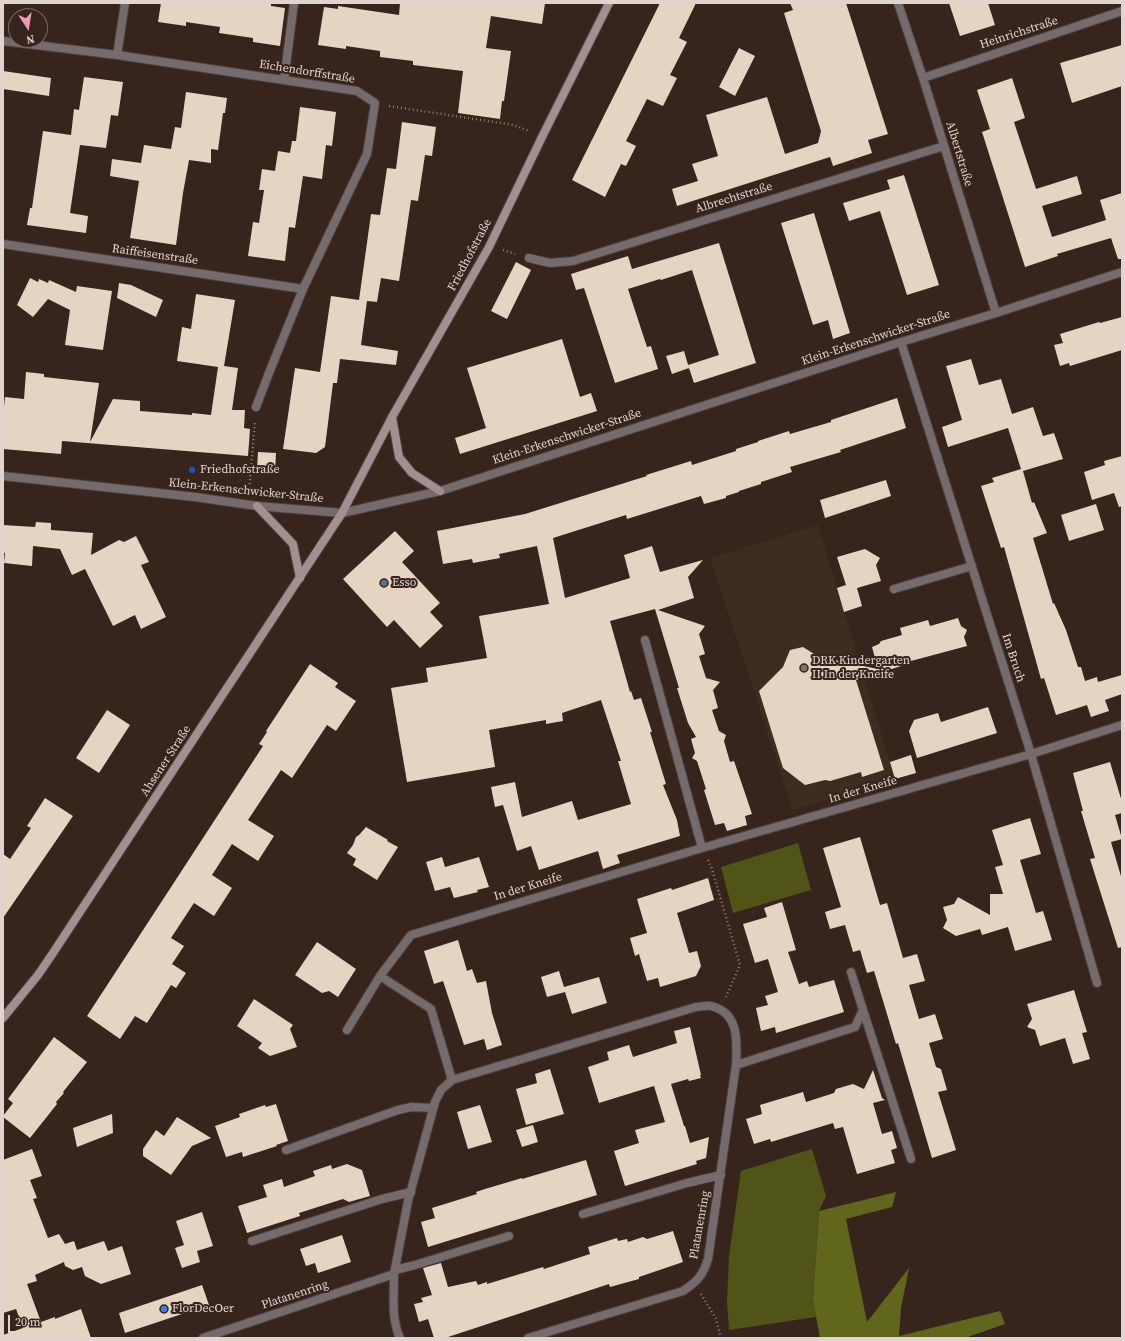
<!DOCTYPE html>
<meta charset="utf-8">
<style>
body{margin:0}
#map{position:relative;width:1125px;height:1341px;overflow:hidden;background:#36241d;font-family:"Source Serif 4",serif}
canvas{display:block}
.frame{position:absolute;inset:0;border:4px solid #e0d4cf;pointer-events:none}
.north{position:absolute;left:8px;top:8px;width:40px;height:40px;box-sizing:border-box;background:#36241d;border:1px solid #7a6a64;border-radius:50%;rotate:168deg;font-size:11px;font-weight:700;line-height:16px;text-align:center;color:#e0d4cf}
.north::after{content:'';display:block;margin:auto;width:14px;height:18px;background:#f19ab2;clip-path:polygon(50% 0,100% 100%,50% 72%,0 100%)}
.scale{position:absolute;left:8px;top:1315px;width:62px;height:18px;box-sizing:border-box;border:2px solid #e0d4cf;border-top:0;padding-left:5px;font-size:12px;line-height:14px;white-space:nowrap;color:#e0d4cf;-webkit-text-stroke:3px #36241d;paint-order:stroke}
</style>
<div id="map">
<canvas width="1125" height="1341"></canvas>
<div class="frame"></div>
<div class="north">N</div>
<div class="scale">20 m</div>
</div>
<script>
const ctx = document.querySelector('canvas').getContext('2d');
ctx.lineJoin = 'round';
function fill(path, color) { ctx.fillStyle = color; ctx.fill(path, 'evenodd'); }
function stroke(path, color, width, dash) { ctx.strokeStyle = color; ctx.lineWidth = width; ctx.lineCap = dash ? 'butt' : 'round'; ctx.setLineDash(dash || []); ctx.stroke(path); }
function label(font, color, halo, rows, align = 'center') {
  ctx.font = font + ' "Source Serif 4",serif'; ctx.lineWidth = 4; ctx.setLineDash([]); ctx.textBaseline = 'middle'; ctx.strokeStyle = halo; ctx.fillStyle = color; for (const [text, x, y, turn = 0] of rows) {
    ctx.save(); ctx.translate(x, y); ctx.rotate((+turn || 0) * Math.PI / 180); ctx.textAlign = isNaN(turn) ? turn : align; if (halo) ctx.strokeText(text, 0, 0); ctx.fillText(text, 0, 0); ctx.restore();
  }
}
fill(new Path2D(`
 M818,525L895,779L793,810L710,558Z`), '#3b2d20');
fill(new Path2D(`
 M798,843L811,890L733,913L721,867Z
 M812,1149L826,1196L819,1211L813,1300L816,1317L729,1330L727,1302L729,1256L741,1171Z`), '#505517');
fill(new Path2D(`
 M896,1192L892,1207L846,1219L867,1322L909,1268L901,1308L899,1336L1000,1311L1005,1324L965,1338H820L813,1300L819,1211Z`), '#60661c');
fill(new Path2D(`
 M161,3H271V6L285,8L280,46L253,42V38L219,33L220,27L186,22V26L158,22Z
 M400,3H545L542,24L491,16L486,48L511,51L504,101H502L500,119L458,113L463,71L413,65V61L380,57V51L346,46V49L318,45L324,7L338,9V6L399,15Z
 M660,3H696L679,38L687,42L670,75L677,78L663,106L647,99L626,141L636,146L626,166L621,164L605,197L572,180Z
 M790,3H846L888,134L868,140L872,153L833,166L830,157L677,206L672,189L698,181L692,164L718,156L706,115L767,97L785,154L818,143L821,131L784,13L793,10Z
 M949,3H988L995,25L960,36Z
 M1122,45V86L1072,103L1060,63Z
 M739,48L755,56L735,96L719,87Z
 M3,71L51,78L49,96L3,89Z
 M84,77L123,82L118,116L111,115L106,148L80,145L70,213L88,216L86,233L27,225L30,208H32L43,131L71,135L74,109L79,110Z
 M1012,78L1025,118L1014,122L1036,189L1077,176L1082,194L1042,206L1052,237L1106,220L1100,200L1122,193V259H1118L1111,238L1057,254L1058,256L1025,267L982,132L990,129L977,90Z
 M186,92L227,98L225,113H223L218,150L211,149V163L189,160L183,193L176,245L130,238L139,181L110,176L112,159L141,163L144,145L171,149L175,127L181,128Z
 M300,107L336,112L332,146L326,145L322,179L303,176L295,228L289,227L285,261L248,256L253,222L259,223L264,190H259L262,169L275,171L278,151L290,153L292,141H296Z
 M402,122L436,127L432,156L425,155L418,201L411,200L399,281L381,278L377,302L367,301L361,345L398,351L396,365L340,359L337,383H333L325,447L316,453L283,449L295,368L320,372L331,296L359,300L371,214L380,215L387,168L396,169Z
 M904,175L939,285L907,295L880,211L849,221L843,203L890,189L887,180Z
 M814,213L850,333L833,339L828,320L813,325L781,223Z
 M719,243L756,363L694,383L688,365L719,355L692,270L661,280L660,279L628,289L647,347L651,346L658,369L615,383L584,288L576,290L571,274L628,256L632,269Z
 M516,262L531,270L507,319L491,311Z
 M30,278L38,282L39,279L48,283L49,280L76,292L77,286L112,291L103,350L65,345L70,310L48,299L33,317L17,305Z
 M119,283L131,285L163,300L156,317L117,298Z
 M196,294L235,300L224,366L238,368L232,410H245L244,428L250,429L248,456L62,441L61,454L3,449V416L5,397L24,399L26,372L44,374V377L99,383L90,442L113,399L140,401V411L192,415V413L211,415L218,367L177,361L182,327L191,329Z
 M1122,317V350L1070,366L1069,363L1060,366L1054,345L1063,343L1060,334L1099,322L1100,323Z
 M562,339L580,397L591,393L597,411L460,454L455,438L486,428L467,368Z
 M684,351L689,368L672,374L666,356Z
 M971,359L979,385L1001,379L1012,414L1033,407L1043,436L1054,433L1063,459L1023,471L1032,503L1034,502L1047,533L1033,538L1053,604L1054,603L1066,630L1078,667H1081L1085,681L1097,677L1098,682L1122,675V694L1105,700L1109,711L1091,717L1087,705L1056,715L1044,678L1041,679L1004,547L1001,548L981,486L994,482L992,478L1021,469L1008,428L948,447L942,427L962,420L946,366Z
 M897,398L906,428L840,450L841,452L790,467L792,472L761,482V484L739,491V492L726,496V498L704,504L701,496L627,519L626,515L553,538L565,598L630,578L624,555L652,546L660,572L703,560L688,577L694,598L658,610L705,626L699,634L705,654L699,656L706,678L720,682L713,690L718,708L712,710L719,731L726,735L724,741L730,762L734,761L746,796L752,814L745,816L747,825L727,831L724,823L715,825L704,790L706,789L697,761L692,758L695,753L691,739L696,737L688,723L677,688H679L655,609L610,621L630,692L631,691L634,700L641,698L652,732H650L666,784L663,785L677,820L680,836L617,855L620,863L603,869L598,851L539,870L531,846L517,851L503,805L495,807L491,787L515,782L522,817L572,801L578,820L631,804L618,761H621L601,700L562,713L563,721L546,724V720L489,730L495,767L407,782L391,688L428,682L426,668L487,658L479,616L549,604L537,546L499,554L500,558L473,563L472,559L443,564L437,531L525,514L647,476L646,475L691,461L692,465L736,451V449L758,442V441L789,431L790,434L831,422V420Z
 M258,452L276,453L275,471L257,469Z
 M1122,456V506L1119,507L1114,493L1092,500L1084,472L1105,465L1104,461Z
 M886,480L891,496L825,518L820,500Z
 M1096,504L1104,530L1069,541L1061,515Z
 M36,522L51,523V530L93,533L91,555L119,540L124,542L136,536L149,562L141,565L166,617L141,629L135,615L113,626L85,569L72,575L60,549L33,546L32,566L4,563L5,553L3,552V525L35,527Z
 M395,531L414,551L402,562L440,603L430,612L443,626L420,648L394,620L387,627L343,579Z
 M865,549L880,558L876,565L881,581L857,588L862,606L844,612L837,588L846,585L837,557Z
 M958,618L961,626L967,630L964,637L967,646L911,661V663L856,680L884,770L862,777L861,772L830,781L825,780L805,785L783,768L759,691L783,667L790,650L803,647L819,657L878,669L872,647L879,644L881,641L902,635L900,628L928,620L930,626Z
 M310,664L338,683L335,687L356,701L336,731L327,725L292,778L281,770L248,820L274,836L258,861L232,844L212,875L232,888L214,916L194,903L171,938L184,946L172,964L186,973L176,988L171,985L147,1023L135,1016L120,1039L87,1016L263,746L259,744L267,732L266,731Z
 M988,707L997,733L917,758L909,731L914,720L938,713L941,722Z
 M107,710L130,725L99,773L76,758Z
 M911,755L916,773L895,779L890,762Z
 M1110,762L1122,802V813L1115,815L1122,839L1111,842L1122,880V947L1118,948L1090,859L1095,858L1081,811H1083L1073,773Z
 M45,798L73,816L3,918V854L10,859L31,828L27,826Z
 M1030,818L1041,854L1020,860L1036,913L1043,911L1052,940L1015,951L1008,927L982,935L980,929L956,936L943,928L947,920L943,907L954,904L958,897L990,915V894H1003L995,867L1003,865L992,830Z
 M366,827L388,840L387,841L398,847L377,880L353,865L356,859L347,853L353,845L356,837L359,835Z
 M860,837L880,905L887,903L903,958L917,954L925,981L909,985L919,1019L935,1014L943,1039L929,1043L936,1067L941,1069L947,1090L938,1092L956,1150L932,1158L898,1043L896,1044L874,971L867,973L860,950L853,952L845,925L830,929L825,912L841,907L823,848Z
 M442,857L445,867L479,857L489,887L477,890L478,892L454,898L450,887L435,891L426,862Z
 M708,878L714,900L677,913L689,953L697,951L701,966L696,976L660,987L658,978L647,981L639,954L635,956L630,938L647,933L637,899L671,888L672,890Z
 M782,902L796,950L788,952L799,984L807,981L809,987L834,980L844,1012L776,1033L775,1027L761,1031L756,1008L768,1005L765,996L778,992L768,959L755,963L743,924L767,917L764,908Z
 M458,940L467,971L472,969L477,983L486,981L492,1013L502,1045L487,1050L484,1039L464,1045L443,981L434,984L424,951Z
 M317,942L356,969L338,997L329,991L322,993L295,975Z
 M559,971L564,987L599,977L607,1003L572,1014L565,992L547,997L541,977Z
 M1074,990L1087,1032L1082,1033L1090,1059L1073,1064L1065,1038L1040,1046L1035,1030L1027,1027L1032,1019L1027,1004Z
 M254,999L293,1025L290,1029L297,1047L270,1056L258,1048L262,1043L237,1026Z
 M690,1027L701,1075H700L701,1078L689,1081L688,1079L671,1084L684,1126H685L690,1143L709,1137L706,1158L696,1161L697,1164L625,1186L614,1151L639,1143L635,1130L665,1122L654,1086L599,1103L588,1067L609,1060L607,1052L629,1045L633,1057L677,1043L674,1031Z
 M54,1037L87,1062L63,1092L64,1093L56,1102L57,1104L30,1138L3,1117V1116L13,1103L8,1099Z
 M550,1069L564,1114L526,1125L516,1089L537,1083L535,1074Z
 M873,1070L882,1098L885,1100L873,1103L882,1134L892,1131L897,1148L891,1150L895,1163L857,1174L843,1127L835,1129L833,1123L771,1142L770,1139L754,1144L746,1119L762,1114L760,1105L803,1092L806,1102L834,1093L836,1089L853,1084L864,1089Z
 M276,1104L288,1141L276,1145L277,1146L243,1157L242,1152L226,1157L215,1126L240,1117L239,1114L265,1105L266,1107Z
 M480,1105L492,1142L468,1149L457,1112Z
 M112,1114L113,1133L77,1147L73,1128Z
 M177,1117L211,1138L192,1146L171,1175L143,1156V1149L156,1130L164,1136Z
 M533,1125L538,1142L522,1147L516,1130Z
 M32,1149L42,1176L30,1180L37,1198L33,1199L48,1238L59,1234L65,1244L74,1241L77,1250L104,1241L108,1251L122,1246L131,1274L101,1284L85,1276L82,1267L73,1270L65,1266L64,1262L35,1275L37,1281L27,1284L41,1322L55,1317V1319L81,1309L91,1338H3V1335L23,1328L16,1309L3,1313V1160Z
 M586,1160L597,1195L428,1247L421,1222L435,1218L432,1208L477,1194L476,1192L485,1189L522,1178V1179Z
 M347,1164L362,1170L370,1196L349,1202L343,1199L299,1213L300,1216L247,1233L238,1206L267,1197L263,1185L282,1179L284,1187L315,1176L313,1171L331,1165L332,1169Z
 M202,1212L213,1246L197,1251L200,1262L182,1268L175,1248L184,1245L176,1221Z
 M673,1231L683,1262L639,1277V1279L610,1287L609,1284L445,1338H434L428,1319L419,1322L414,1304L423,1302L421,1298L432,1295L423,1268L441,1263L448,1287L476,1281L478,1285L487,1282V1284L543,1267L544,1269L590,1254L588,1247L617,1238L618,1241L627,1239L628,1242L643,1237L647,1239Z
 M342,1235L351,1262L318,1273L315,1263L306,1266L300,1249Z
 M202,1285L209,1305L125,1333L119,1313Z`), '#e6d4c3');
const service = new Path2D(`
 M284,80L294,3
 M894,589L972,566
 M286,1150L398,1110L411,1107L433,1108
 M583,1214L687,1183L721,1175
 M252,1241L382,1199L411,1192
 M395,1270L415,1265L509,1236`);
const minor = new Path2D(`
 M898,3L923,78L996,313
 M3,41L117,55L357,91L375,103L367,154L303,289L269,373L256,407
 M117,55L125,3
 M923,78L1122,11
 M3,244L303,289
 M529,258L550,263L573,261L944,146
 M901,342L1031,754L1097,983
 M645,640L702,848
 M380,976L431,1009L452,1080
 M863,1010L911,1159
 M347,1030L380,976L411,935L702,848L1031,754L1122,725
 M394,1274C394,1295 391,1319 400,1338
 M203,1338L394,1274L408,1201L435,1102L441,1090L452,1080L696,1007C700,1007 707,1005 711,1006C740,1013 737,1043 736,1065L855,1027L863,1010L851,972
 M528,1338L683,1291C698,1281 703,1275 708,1259L736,1065`);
const tertiary = new Path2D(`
 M3,476L195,497L257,506L342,513L440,491L901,342L996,313L1122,272`);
const secondary = new Path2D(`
 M392,417L399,457L412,473L440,491
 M257,506L293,544L300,578
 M3,1018L38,975L53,953L342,513L392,417L489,247L542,137L609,3`);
stroke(service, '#514039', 10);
stroke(minor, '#514039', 10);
stroke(tertiary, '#514039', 10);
stroke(secondary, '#514039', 10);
stroke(new Path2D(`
 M389,106L514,125L529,131
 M503,250L515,254
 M249,492L255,421
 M708,860L712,869L740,965L726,997
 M701,1294L716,1319L721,1338`), '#8e807a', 2.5, [1, 3]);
stroke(service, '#766b6c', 8);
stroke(minor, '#766b6c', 8);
stroke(tertiary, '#766b6c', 8);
stroke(secondary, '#a19092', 8);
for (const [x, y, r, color] of [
 [192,470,4,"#1a4fb4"],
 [384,583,4,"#5c6f8a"],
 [804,668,4,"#8d6e63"],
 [164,1309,4,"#3f7fe0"]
]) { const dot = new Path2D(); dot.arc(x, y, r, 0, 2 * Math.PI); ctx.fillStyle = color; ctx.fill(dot); stroke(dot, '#36241d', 1.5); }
label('12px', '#e0d4cf', '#36241d', [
 ["Heinrichstraße",1019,33,-18],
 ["Eichendorffstraße",307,72,9],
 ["Albertstraße",959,154,73],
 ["Albrechtstraße",734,198,-17],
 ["Raiffeisenstraße",155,255,8],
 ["Friedhofstraße",470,255,-62],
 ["Klein-Erkenschwicker-Straße",876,338,-18],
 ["Klein-Erkenschwicker-Straße",567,437,-18],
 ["Klein-Erkenschwicker-Straße",246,491,6],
 ["Im Bruch",1013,658,72],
 ["Ahsener Straße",166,761,-57],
 ["In der Kneife",863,790,-16],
 ["In der Kneife",528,887,-17],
 ["Platanenring",700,1225,-80],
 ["Platanenring",295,1295,-18]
]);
label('12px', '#e0d4cf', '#36241d', [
 ["Friedhofstraße",200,470],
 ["Esso",392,583],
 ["DRK Kindergarten",812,661],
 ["II In der Kneife",812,675],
 ["FlorDecOer",172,1309]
], 'left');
</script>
